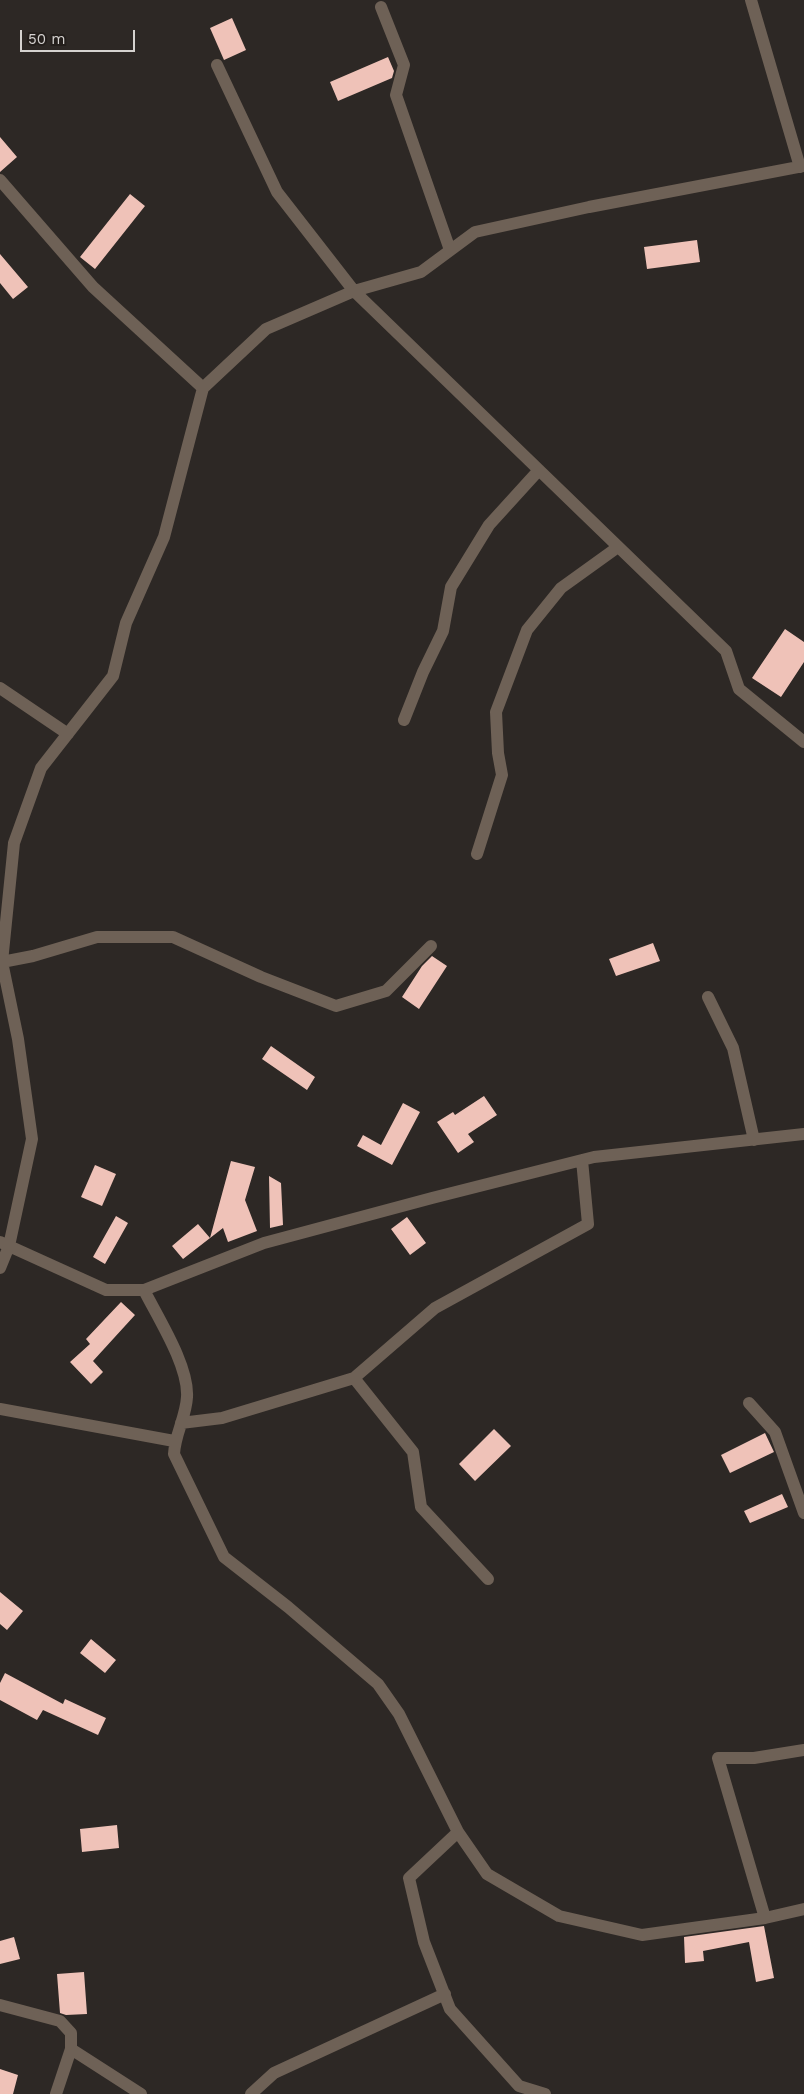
<!DOCTYPE html>
<style>
body{margin:0}
#map{position:relative;width:804px;height:2094px;overflow:hidden;background:#2d2825;font-family:"Work Sans",sans-serif}
canvas{display:block}
.scale{position:absolute;left:20px;top:30px;width:115px;height:22px;box-sizing:border-box;border:2px solid #d5d2d0;border-top:0;padding-left:6px;font-size:15px;line-height:18px;white-space:nowrap;color:#d5d2d0;-webkit-text-stroke:4px #231e1b;paint-order:stroke}
</style>
<div id="map">
<canvas width="804" height="2094"></canvas>
<div class="scale">50 m</div>
</div>
<script>
const ctx = document.querySelector('canvas').getContext('2d');
ctx.lineJoin = 'round';
function fill(path, color) { ctx.fillStyle = color; ctx.fill(path, 'evenodd'); }
function stroke(path, color, width, dash) { ctx.strokeStyle = color; ctx.lineWidth = width; ctx.lineCap = dash ? 'butt' : 'round'; ctx.setLineDash(dash || []); ctx.stroke(path); }
fill(new Path2D(`
 M232,18L246,50L224,60L210,28Z
 M388,57L394,71L392,78L338,101L330,82Z
 M0,137L17,157L0,172Z
 M130,194L145,206L95,269L80,257Z
 M697,240L700,262L647,269L644,247Z
 M0,254L28,287L13,299L0,283Z
 M785,629L804,642V662L781,697L752,678Z
 M653,943L660,961L616,976L609,959Z
 M432,956L447,966L419,1009L402,997L422,966Z
 M271,1046L315,1077L307,1090L262,1059Z
 M484,1096L497,1115L468,1134L474,1142L458,1153L437,1122L453,1112L455,1115Z
 M403,1103L420,1112L392,1165L357,1146L363,1135L381,1145Z
 M231,1161L255,1167L245,1200L257,1231L228,1242L223,1228L183,1259L172,1246L198,1224L210,1238Z
 M95,1165L116,1174L102,1206L81,1197Z
 M269,1176L281,1183L283,1225L270,1228Z
 M116,1216L128,1223L105,1264L93,1257Z
 M407,1217L426,1243L410,1255L391,1229Z
 M121,1302L135,1315L93,1361L103,1372L91,1384L70,1362L90,1344L86,1339Z
 M494,1429L511,1446L475,1481L459,1464Z
 M765,1433L774,1452L730,1473L721,1455Z
 M782,1494L788,1507L750,1523L744,1511Z
 M0,1592L23,1611L7,1630L0,1624Z
 M91,1639L116,1660L105,1673L80,1653Z
 M5,1673L63,1704L65,1699L106,1718L98,1735L43,1710L37,1720L0,1700V1683Z
 M117,1825L119,1848L82,1852L80,1829Z
 M764,1926L774,1978L756,1982L749,1942L703,1951L704,1961L685,1963L684,1937Z
 M14,1937L20,1959L0,1964V1941Z
 M84,1972L87,2014L66,2015L60,2013L57,1974Z
 M0,2069L18,2075L13,2094H0Z`), '#efc2b8');
stroke(new Path2D(`
 M751,0L800,167
 M381,7L404,65L396,95L450,250
 M217,65L277,192L354,291L726,651L739,689L804,742
 M0,180L93,287L203,388
 M0,688L68,734
 M404,720L423,672L443,631L451,587L489,525L539,470
 M477,854L502,775L498,753L496,712L527,630L561,588L618,547
 M2,962L33,956L97,937H173L261,977L336,1006L386,991L431,946
 M708,997L733,1048L754,1140
 M0,1242L106,1290H144L264,1243L432,1198L594,1157L804,1134
 M0,1268L9,1246L32,1139L18,1039L2,962L14,843L41,768L113,676L126,623L164,537L203,388L266,329L354,291L421,272L475,232L589,207L804,166
 M144,1290C158,1318 189,1366 187,1397C186,1417 175,1434 174,1454L224,1557L288,1607L378,1684L399,1714L458,1832L487,1874L559,1916L642,1935L765,1918L804,1909
 M354,1378L413,1452L421,1507L488,1579
 M749,1403L775,1432L804,1513
 M0,1409L174,1441
 M181,1423L222,1418L354,1378L435,1308L588,1224L582,1160
 M458,1832L409,1878L424,1942L450,2009L519,2086L545,2094
 M765,1918L718,1758H754L804,1750
 M0,2005L60,2021L71,2033V2049
 M56,2094L71,2049L141,2094
 M251,2094L274,2073L445,1994`), '#6e6156', 12);
</script>
